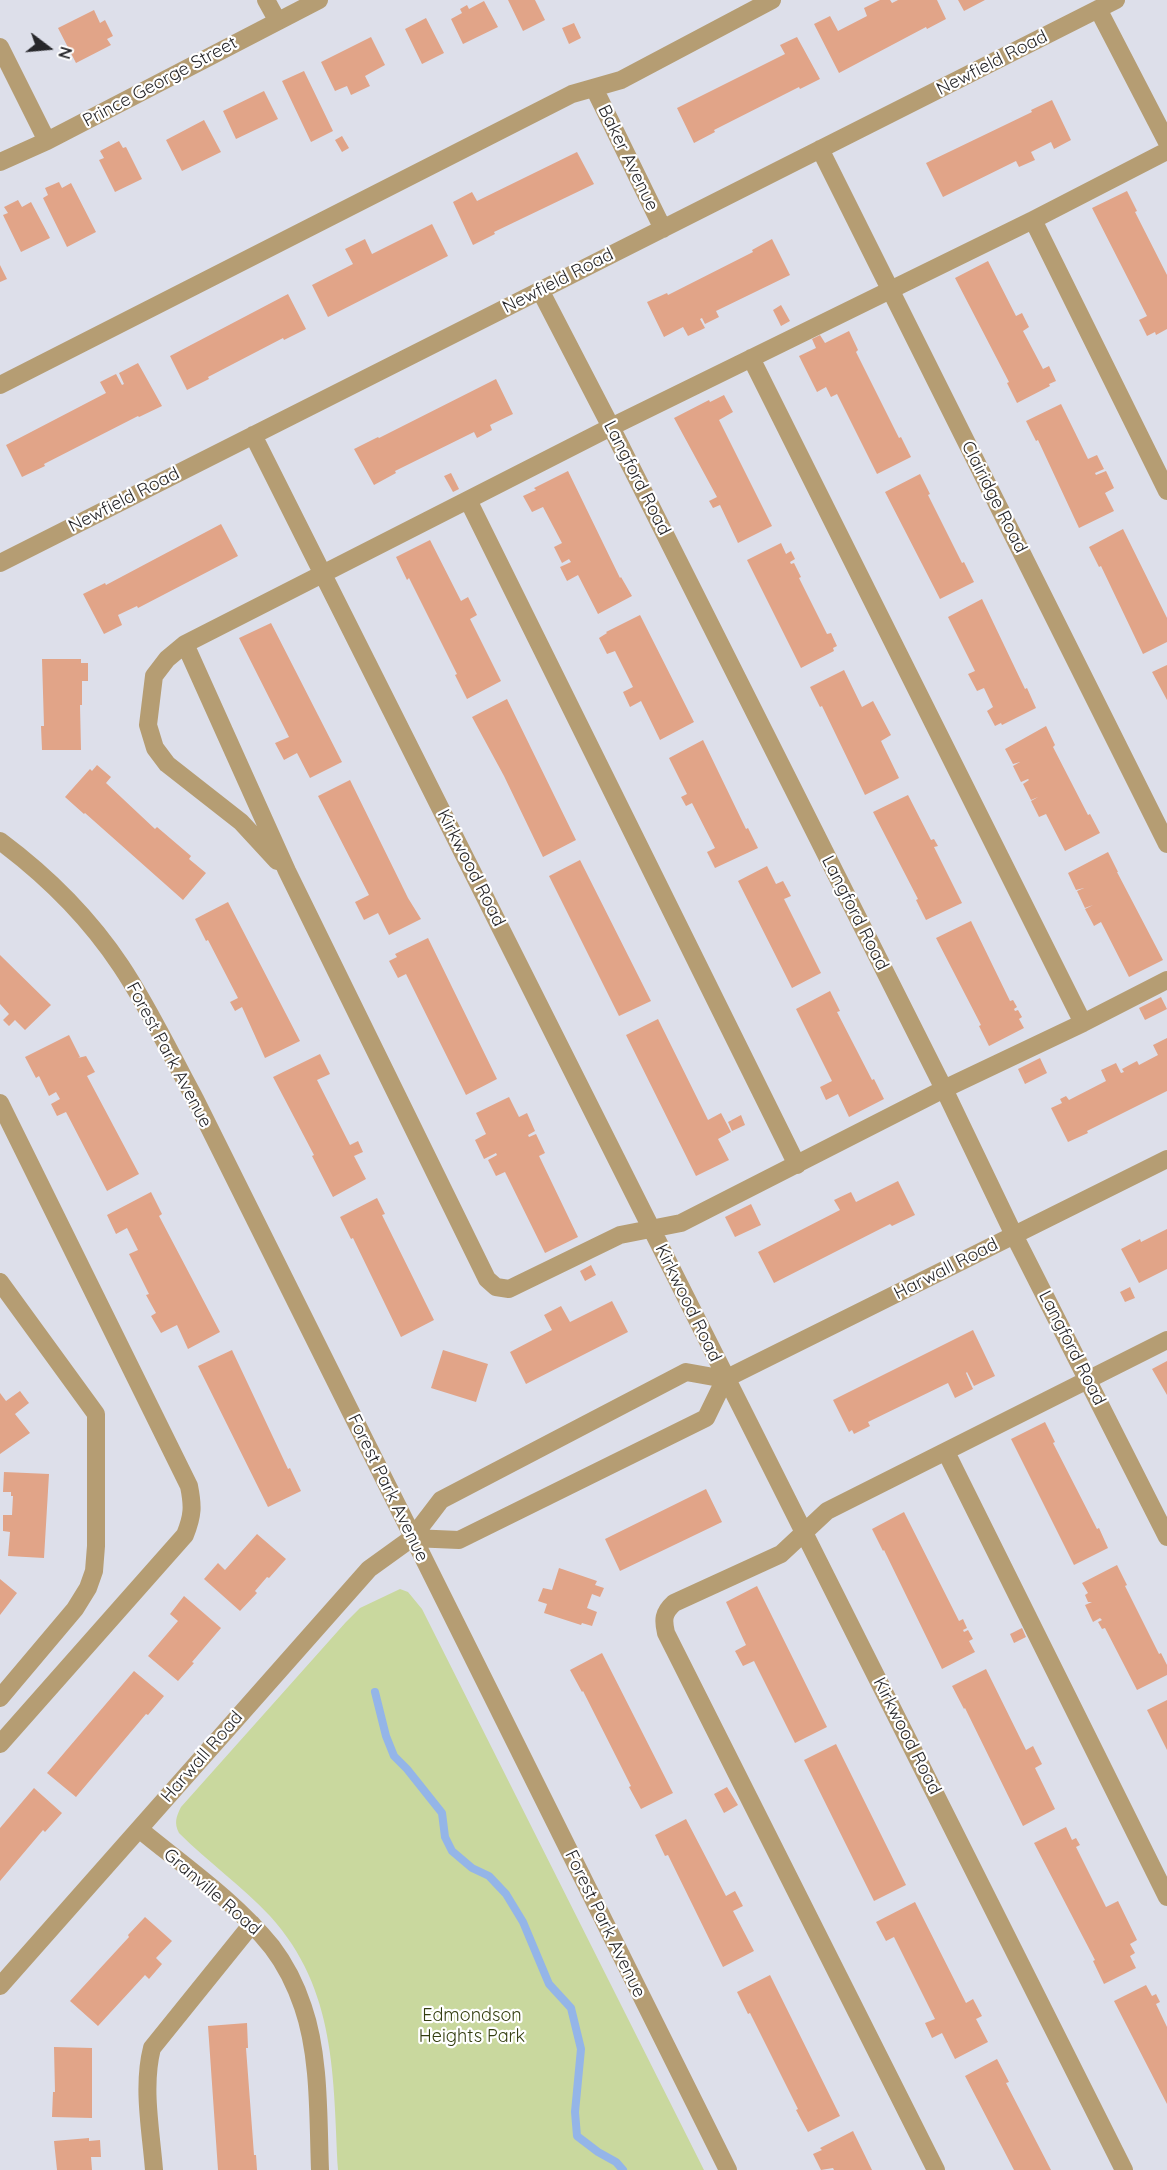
<!DOCTYPE html>
<style>
body{margin:0}
#map{position:relative;width:1167px;height:2170px;overflow:hidden;background:#dddfea;font-family:Quicksand,sans-serif}
canvas{display:block}
.north{position:absolute;left:18px;top:18px;width:60px;height:60px;-webkit-text-stroke:4px #fff;paint-order:stroke;rotate:106deg;font-size:16px;font-weight:700;line-height:24px;text-align:center;color:#27272b}
.north::after{content:'';display:block;margin:auto;width:21px;height:27px;background:#27272b;clip-path:polygon(50% 0,100% 100%,50% 72%,0 100%)}
</style>
<div id="map">
<canvas width="1167" height="2170"></canvas>
<div class="north">N</div>
</div>
<script>
const ctx = document.querySelector('canvas').getContext('2d');
ctx.lineJoin = 'round';
function fill(path, color) { ctx.fillStyle = color; ctx.fill(path, 'evenodd'); }
function stroke(path, color, width, dash) { ctx.strokeStyle = color; ctx.lineWidth = width; ctx.lineCap = dash ? 'butt' : 'round'; ctx.setLineDash(dash || []); ctx.stroke(path); }
function label(font, color, halo, rows, align = 'center') {
  ctx.font = font + ' Quicksand,sans-serif'; ctx.lineWidth = 4.5; ctx.setLineDash([]); ctx.textBaseline = 'middle'; ctx.strokeStyle = halo; ctx.fillStyle = color; for (const [text, x, y, turn = 0] of rows) {
    ctx.save(); ctx.translate(x, y); ctx.rotate((+turn || 0) * Math.PI / 180); ctx.textAlign = isNaN(turn) ? turn : align; if (halo) ctx.strokeText(text, 0, 0); ctx.fillText(text, 0, 0); ctx.restore();
  }
}
fill(new Path2D(`
 M400,1589L408,1592L422,1609L704,2170H338C333,2077 337,1990 270,1916C242,1886 208,1862 179,1833C174,1823 176,1817 181,1807L346,1622L360,1608Z`), '#c9d89e');
stroke(new Path2D(`
 M375,1692L386,1736L394,1756L407,1769L442,1813L445,1837L452,1851L472,1868L489,1876L506,1894L523,1922L549,1984L571,2008L581,2049L575,2112L577,2136L598,2152L616,2162L623,2170`), '#94b5e8', 8);
fill(new Path2D(`
 M508,0H535L545,20L523,31Z
 M880,0H890L892,3L898,0H937L946,19L927,29L926,27L839,73L814,24L830,16L838,31L867,16L864,8Z
 M958,0H985L964,11Z
 M484,1L498,27L463,44L451,19L462,13L460,9L467,5L469,9Z
 M94,10L100,23L105,20L113,36L107,39L111,45L76,63L58,28Z
 M426,18L444,53L422,64L405,29Z
 M574,23L581,38L569,44L562,28Z
 M371,37L385,65L365,76L370,86L351,95L347,86L335,91L321,62Z
 M797,37L820,79L800,89L799,87L714,130L715,132L694,143L677,108L785,54L780,45Z
 M304,71L333,131L311,142L282,81Z
 M264,91L278,119L236,139L223,111Z
 M1052,100L1071,140L1054,149L1051,142L1031,152L1035,160L1019,167L1016,161L943,197L926,163L1032,112L1031,110Z
 M204,120L221,152L182,171L166,140Z
 M342,136L349,148L342,152L335,140Z
 M119,141L123,148L126,147L142,179L115,192L99,160L104,158L100,151Z
 M577,152L594,184L494,232L495,234L473,245L453,202L472,192L477,201Z
 M59,182L62,188L71,183L96,232L67,247L43,198L48,195L45,188Z
 M1127,191L1137,211L1135,212L1167,275V329L1156,335L1155,332L1147,336L1139,320L1147,316L1092,208Z
 M18,200L22,207L31,202L50,238L21,252L3,215L8,213L4,207Z
 M432,224L448,256L328,317L312,285L353,264L345,249L365,239L372,254Z
 M772,239L790,275L716,311L719,317L705,324L702,318L700,319L705,328L688,336L683,327L664,337L647,302L667,293L668,295L753,252L752,250Z
 M988,261L1016,316L1022,313L1029,327L1023,331L1043,369L1049,366L1056,381L1049,384L1050,386L1017,403L1007,383L1009,382L955,278Z
 M0,265L7,279L0,282Z
 M288,294L306,329L284,340L283,338L208,377L209,379L187,390L170,356Z
 M781,305L790,321L781,326L773,310Z
 M849,331L858,350L856,352L899,438L901,437L911,457L877,474L837,394L831,397L826,387L817,392L799,356L816,348L812,339L820,335L825,343Z
 M138,363L162,406L139,417L138,416L44,464L45,466L22,477L6,445L106,393L100,382L116,374L122,385L124,384L119,373Z
 M496,379L513,414L490,425L492,430L477,438L474,432L395,471L396,473L374,485L354,449L378,437L379,438Z
 M724,395L733,412L719,420L772,526L738,543L720,505L713,508L709,501L717,497L674,418L709,400L710,402Z
 M1061,404L1088,459L1097,455L1104,469L1095,473L1096,475L1106,471L1114,488L1105,493L1114,511L1079,528L1038,440L1036,441L1026,421Z
 M568,471L620,578L621,577L632,596L598,614L578,575L567,581L560,567L571,562L569,559L562,563L554,547L562,543L543,507L532,512L523,496L536,490L534,488Z
 M451,473L459,489L453,492L444,476Z
 M920,474L930,494L928,495L962,563L964,562L974,582L940,599L885,492Z
 M221,524L238,556L138,608L137,606L118,615L122,625L104,634L83,594L105,583L106,585Z
 M1123,529L1167,618V642L1143,654L1101,566L1099,567L1089,547Z
 M430,540L461,601L468,597L477,615L470,619L501,681L467,699L455,675L457,674L409,578L407,580L396,557Z
 M781,543L786,554L791,551L795,559L790,562L791,564L794,563L801,577L799,578L827,634L831,633L837,646L833,648L834,651L801,668L747,560Z
 M982,599L1025,689L1027,688L1036,708L1002,725L1001,723L995,726L987,711L993,707L984,688L977,691L968,674L975,671L948,617Z
 M640,615L694,722L660,740L641,701L630,707L623,692L633,687L615,651L607,654L599,638L607,633L606,632Z
 M271,623L342,762L310,778L297,753L284,760L275,743L289,737L239,638Z
 M42,659H81V663H88V681H82V705H80L81,750H42L41,726H44Z
 M1167,665V700L1152,672Z
 M844,670L862,707L873,701L891,735L881,741L899,778L865,795L822,706L820,707L810,687Z
 M507,699L576,840L543,857L504,776L472,717Z
 M1046,726L1055,745L1053,747L1088,815L1090,814L1100,833L1065,851L1046,814L1039,817L1031,801L1038,797L1031,800L1023,784L1029,780L1028,779L1021,782L1013,766L1020,762L1013,764L1005,749Z
 M703,740L746,829L748,828L758,848L715,868L707,852L715,848L692,803L686,806L681,797L687,794L669,758Z
 M97,765L111,777L106,783L155,829L157,827L191,856L189,859L206,873L183,900L85,813L84,814L65,797L90,769L92,771Z
 M350,780L408,898L421,919L389,935L378,913L364,920L355,902L369,895L318,796Z
 M908,795L931,840L934,839L938,846L934,847L962,903L926,920L916,900L918,899L873,812Z
 M1108,852L1118,872H1117L1163,960L1129,977L1101,922L1094,926L1085,909L1093,905L1085,908L1077,891L1084,888L1076,890L1068,873Z
 M580,860L651,1001L619,1016L549,876Z
 M767,866L776,884L783,881L791,896L784,899L821,973L792,988L738,881Z
 M228,902L300,1041L265,1058L242,1007L235,1011L230,1002L238,998L208,940L206,941L195,919Z
 M971,921L1010,1001L1013,1000L1017,1007L1014,1009L1015,1011L1018,1010L1022,1017L1019,1019L1024,1028L989,1046L979,1026L981,1025L936,938Z
 M428,938L497,1079L466,1095L406,974L398,978L389,961L397,957L395,954Z
 M0,955L51,1005L25,1030L15,1020L9,1026L3,1020L9,1014L0,1004Z
 M830,991L840,1011L837,1012L872,1080L874,1079L884,1099L849,1117L838,1094L826,1100L820,1087L832,1081L796,1009Z
 M1161,997L1167,1009L1145,1020L1139,1008Z
 M658,1019L708,1120L721,1113L731,1132L718,1139L729,1160L696,1176L626,1035Z
 M69,1035L80,1057L78,1058L86,1056L95,1072L87,1076L139,1174L107,1191L66,1112L57,1116L51,1104L60,1099L56,1092L49,1096L39,1076L36,1078L25,1057Z
 M1167,1038V1091L1087,1131L1088,1133L1068,1142L1051,1108L1062,1103L1060,1099L1066,1096L1069,1100L1106,1081L1101,1070L1116,1063L1121,1073L1124,1072L1122,1069L1137,1061L1139,1065L1158,1055L1153,1045Z
 M320,1054L330,1074L317,1080L350,1145L358,1141L363,1152L354,1156L366,1179L333,1197L312,1156L314,1155L273,1077Z
 M1040,1058L1047,1073L1025,1084L1018,1069Z
 M509,1097L519,1117L527,1113L535,1131L528,1135L529,1137L536,1134L545,1153L539,1156L578,1237L545,1253L505,1172L496,1176L488,1160L497,1155L496,1153L484,1159L475,1140L486,1134L476,1113Z
 M741,1115L745,1125L732,1131L728,1122Z
 M898,1181L915,1215L892,1226L890,1224L774,1283L758,1252L840,1210L834,1200L851,1192L856,1202Z
 M151,1192L162,1214L159,1216L220,1332L188,1349L177,1325L161,1333L151,1316L156,1313L146,1295L149,1294L129,1254L138,1250L127,1228L116,1234L107,1215Z
 M377,1198L385,1214L382,1215L434,1320L401,1337L353,1238L351,1239L340,1217Z
 M751,1204L761,1225L735,1237L725,1217Z
 M1167,1229V1269L1139,1283L1121,1249L1140,1239L1141,1242Z
 M591,1265L596,1275L585,1281L580,1271Z
 M1130,1287L1135,1298L1125,1302L1120,1292Z
 M612,1301L628,1332L526,1384L510,1352L552,1330L544,1315L561,1306L570,1322Z
 M973,1330L995,1376L974,1386L967,1372L966,1373L973,1389L955,1398L948,1383L868,1422L870,1426L854,1434L852,1430L849,1432L833,1400Z
 M232,1350L288,1469L290,1468L301,1491L268,1507L198,1366Z
 M443,1350L488,1364L476,1402L431,1388Z
 M1167,1361V1395L1152,1369Z
 M20,1391L29,1403L15,1414L30,1433L0,1454V1393L6,1401Z
 M1045,1422L1055,1442L1053,1443L1097,1529L1099,1528L1108,1548L1074,1565L1011,1439Z
 M4,1472L49,1474L44,1558L8,1556L10,1532L3,1531V1515H12L13,1496H11V1492H3Z
 M706,1489L722,1522L620,1571L605,1539Z
 M904,1512L959,1621L963,1619L967,1628L963,1630L964,1632L968,1630L973,1639L969,1641L975,1652L942,1669L884,1550L883,1551L872,1529Z
 M257,1534L286,1559L269,1578L267,1577L255,1591L257,1593L240,1611L204,1579L218,1563L225,1570Z
 M1117,1565L1127,1585L1125,1586L1159,1654L1161,1653L1167,1665V1675L1137,1690L1105,1628L1102,1629L1098,1622L1102,1620L1100,1618L1093,1622L1085,1605L1092,1602H1088L1085,1595L1088,1593L1082,1583Z
 M559,1568L597,1581L595,1585L604,1588L600,1597L592,1594L587,1608L597,1612L592,1626L582,1623L581,1625L544,1613L547,1604L538,1601L543,1588L552,1590Z
 M0,1579L17,1593L0,1615Z
 M757,1586L827,1727L795,1743L754,1661L743,1666L735,1651L746,1645L726,1602Z
 M184,1596L221,1628L192,1662L194,1663L178,1681L148,1656L178,1621L170,1614Z
 M1022,1628L1026,1637L1014,1643L1010,1634Z
 M602,1653L673,1793L641,1809L629,1787L631,1786L583,1691L582,1692L570,1670Z
 M986,1669L1026,1750L1033,1746L1042,1764L1035,1768L1055,1809L1023,1826L965,1708L964,1709L952,1686Z
 M134,1671L164,1696L148,1715L146,1714L76,1797L47,1773Z
 M1167,1700V1750L1147,1710Z
 M836,1744L906,1885L874,1901L804,1760Z
 M727,1787L738,1805L724,1813L714,1794Z
 M34,1788L62,1813L45,1832L43,1830L0,1881V1828Z
 M686,1819L726,1896L735,1891L743,1906L733,1911L754,1951L723,1967L668,1855L665,1856L655,1835Z
 M1066,1827L1072,1840L1076,1838L1080,1845L1076,1847L1106,1907L1118,1901L1137,1940L1130,1944L1135,1953L1130,1956L1136,1968L1104,1984L1093,1961L1095,1960L1034,1843Z
 M915,1902L966,2003L973,1999L982,2016L976,2019L988,2042L955,2059L942,2033L932,2038L925,2023L935,2019L894,1937L886,1941L876,1922Z
 M145,1917L172,1941L156,1958L162,1964L149,1979L145,1975L98,2026L70,2001L129,1937L128,1935Z
 M770,1975L840,2116L808,2132L796,2110L798,2109L750,2013L748,2014L737,1992Z
 M1146,1985L1152,1996L1156,1994L1160,2002L1156,2004L1167,2027V2104L1114,2001Z
 M247,2023L248,2048H246L254,2155H256L257,2170H218L208,2026Z
 M54,2047L92,2048V2118L52,2117L53,2092H55Z
 M997,2059L1009,2082L1006,2083L1051,2170H1014L965,2076Z
 M853,2131L872,2170H834L833,2168L821,2170L813,2154L822,2150L820,2148Z
 M89,2138V2141L100,2140L101,2157H91L92,2170H57L54,2141Z`), '#e1a488');
stroke(new Path2D(`
 M266,0L277,20
 M1098,9L1167,142
 M0,47L47,141
 M594,88L663,229
 M820,149L1167,844
 M0,162L47,141L319,0
 M1033,220L1167,491
 M540,290L611,427L944,1089L1014,1235L1167,1537
 M751,358L1083,1023
 M0,385L572,94L621,80L772,0
 M253,435L1124,2170
 M468,500L797,1165
 M0,563L1116,0
 M185,644L287,871L487,1279L496,1287L509,1289L620,1235L681,1223L944,1089L1083,1023L1167,980
 M0,841C47,876 89,918 121,966C149,1008 171,1055 195,1099L728,2170
 M277,861L241,822L167,764L155,748L148,725L154,676L167,659L185,644L611,427L1033,220L1167,151
 M0,1103L189,1486C193,1506 193,1515 185,1535L0,1744
 M0,1282L96,1414V1546L94,1571L88,1588L75,1609L0,1698
 M946,1452L1167,1897
 M412,1538L459,1540L706,1418L725,1379L1167,1159
 M139,1829C184,1866 235,1901 272,1947C285,1964 296,1986 303,2007C320,2056 318,2118 320,2170
 M0,1986L369,1569L412,1538L441,1500L686,1372L725,1379
 M154,2170C151,2131 142,2087 152,2048L252,1924
 M936,2170L666,1633C663,1620 663,1613 674,1603L781,1554L827,1511L1167,1340`), '#b59d73', 18);
label('18px', '#27272b', '#fff', [
 ["Newfield Road",992,63,-27],
 ["Prince George Street",160,82,-28],
 ["Baker Avenue",628,158,64],
 ["Newfield Road",558,281,-27],
 ["Langford Road",637,478,63],
 ["Clairidge Road",994,497,63],
 ["Newfield Road",124,500,-27],
 ["Kirkwood Road",471,868,63],
 ["Langford Road",855,913,63],
 ["Forest Park Avenue",169,1055,62],
 ["Harwall Road",946,1269,-27],
 ["Kirkwood Road",688,1303,64],
 ["Langford Road",1072,1348,63],
 ["Forest Park Avenue",388,1488,64],
 ["Kirkwood Road",907,1736,63],
 ["Harwall Road",202,1757,-49],
 ["Granville Road",212,1892,41],
 ["Forest Park Avenue",605,1924,64]
]);
label('18px', '#333d0f', '#fff', [
 ["Edmondson",472,2016],
 ["Heights Park",472,2037]
]);
</script>
